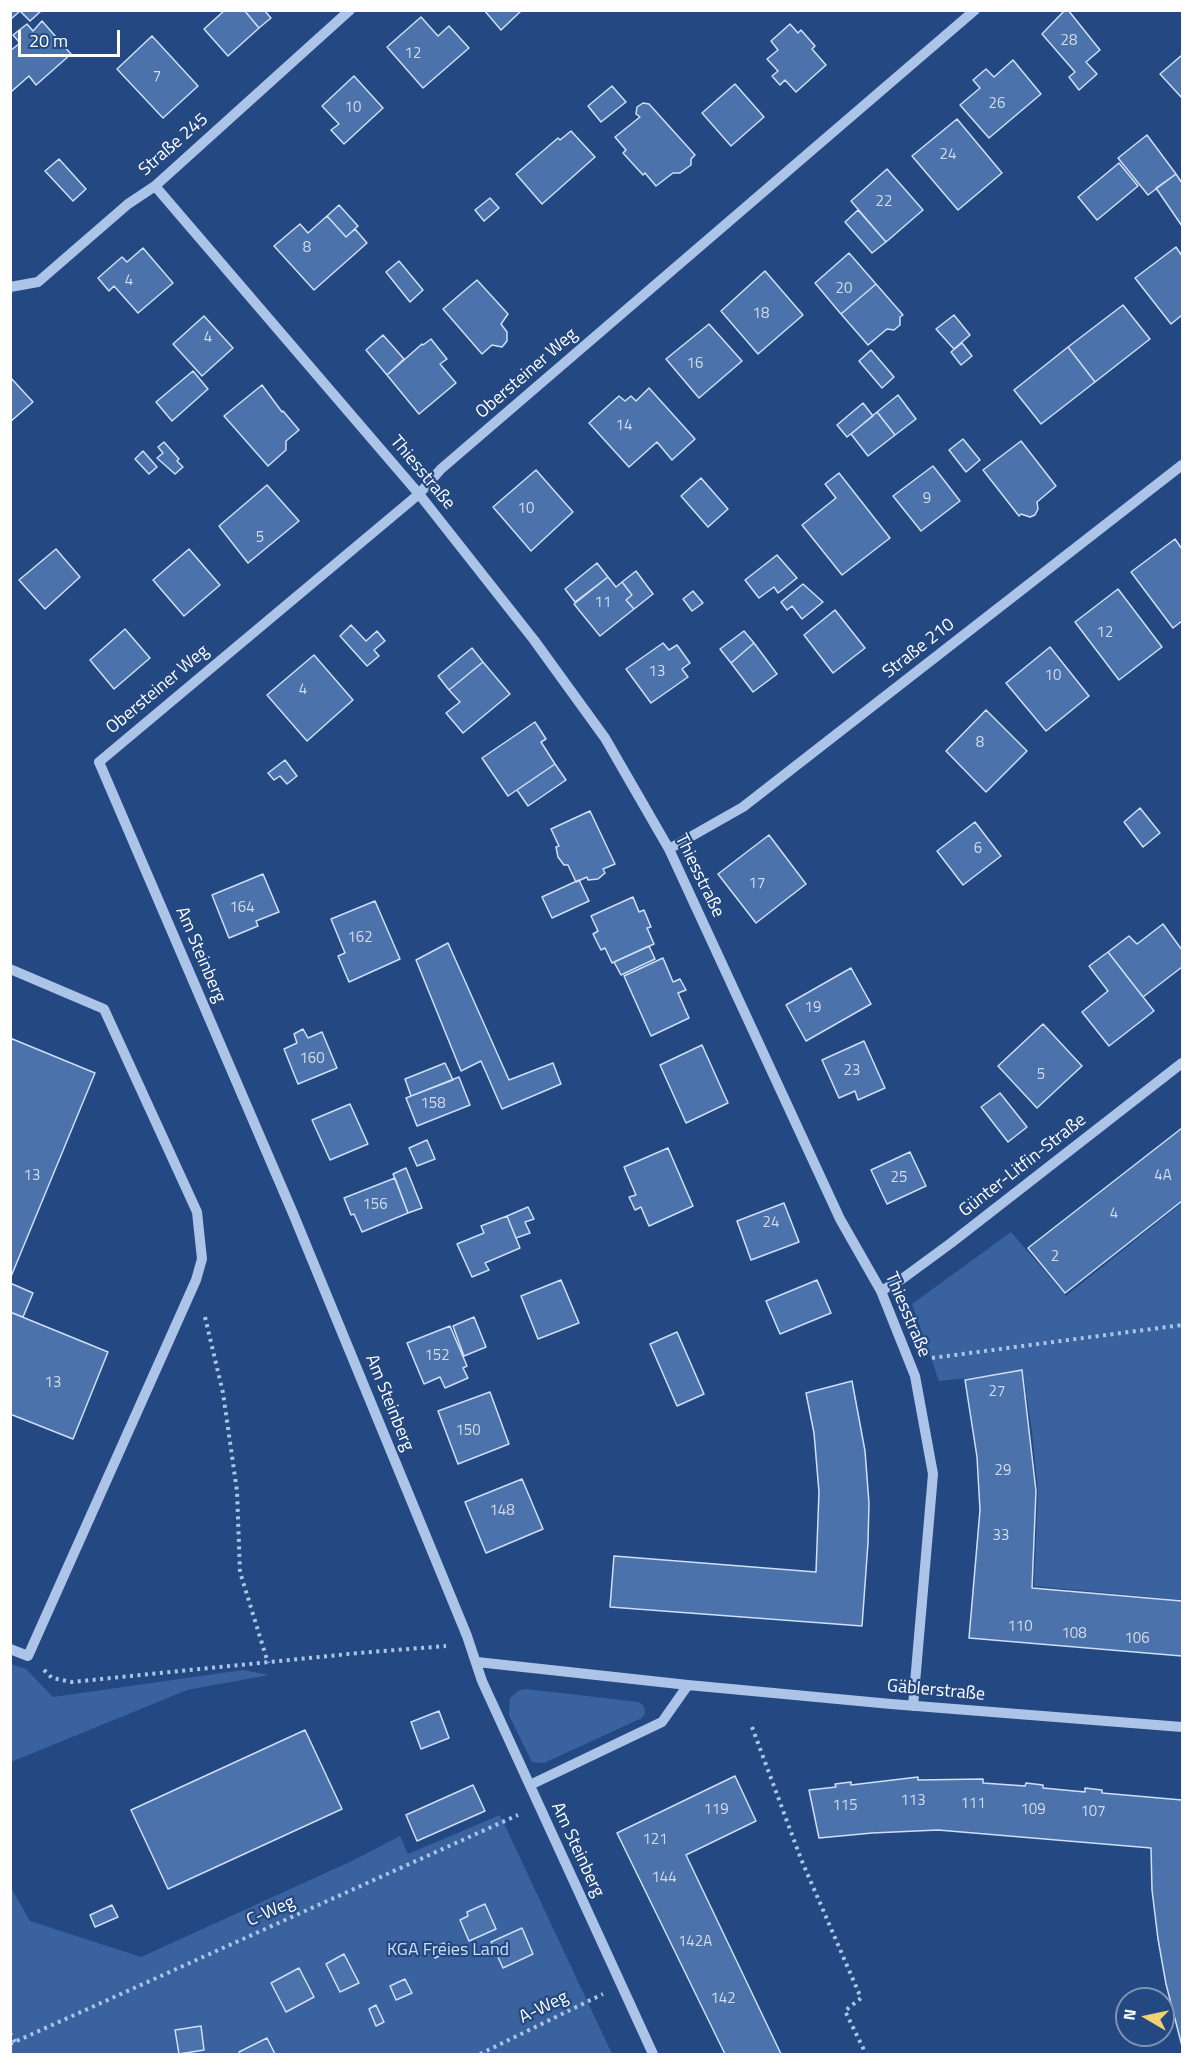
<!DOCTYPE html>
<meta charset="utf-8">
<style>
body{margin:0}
#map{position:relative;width:1193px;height:2065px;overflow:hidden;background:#244982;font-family:"Titillium Web",sans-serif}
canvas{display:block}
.frame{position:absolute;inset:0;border:12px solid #fff;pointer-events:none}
.north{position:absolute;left:1115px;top:1987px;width:60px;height:60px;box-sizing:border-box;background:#244982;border:2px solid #7c92b4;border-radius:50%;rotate:279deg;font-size:16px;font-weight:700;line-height:24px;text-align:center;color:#fff}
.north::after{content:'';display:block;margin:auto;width:21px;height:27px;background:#f1d270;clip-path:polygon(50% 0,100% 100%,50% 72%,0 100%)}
.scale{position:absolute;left:18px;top:30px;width:102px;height:27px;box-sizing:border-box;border:3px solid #fff;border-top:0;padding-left:8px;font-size:18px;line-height:21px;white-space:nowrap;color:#fff;-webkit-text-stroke:4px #244982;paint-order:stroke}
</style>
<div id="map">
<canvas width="1193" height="2065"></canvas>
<div class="frame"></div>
<div class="north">N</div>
<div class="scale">20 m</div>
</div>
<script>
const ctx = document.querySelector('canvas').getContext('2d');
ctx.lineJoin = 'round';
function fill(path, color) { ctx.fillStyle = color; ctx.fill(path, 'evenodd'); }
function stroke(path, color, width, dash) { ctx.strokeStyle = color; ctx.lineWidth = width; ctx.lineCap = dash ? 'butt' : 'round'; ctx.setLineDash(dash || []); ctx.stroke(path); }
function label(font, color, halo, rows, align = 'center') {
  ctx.font = font + ' "Titillium Web",sans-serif'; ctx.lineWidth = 4.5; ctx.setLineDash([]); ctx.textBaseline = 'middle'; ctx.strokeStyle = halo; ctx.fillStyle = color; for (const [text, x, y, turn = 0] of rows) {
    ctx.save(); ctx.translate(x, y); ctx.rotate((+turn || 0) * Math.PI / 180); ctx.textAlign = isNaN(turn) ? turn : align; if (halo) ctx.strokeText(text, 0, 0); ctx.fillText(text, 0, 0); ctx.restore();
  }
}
fill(new Path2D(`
 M1182,1203V1600L1034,1586L1038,1492L1032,1432L1023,1372L939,1381L912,1304L1011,1232L1066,1296Z
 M11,1664L26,1669L53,1697L243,1670L269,1675L187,1690L11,1762Z
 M526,1689L639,1702L644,1706L645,1714L642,1718L544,1763L532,1762L509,1715L510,1698L518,1691Z
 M500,1815L612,2054H11L10,1886L30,1921L141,1957L354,1860L400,1836L408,1854Z`), '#39629f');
const building = new Path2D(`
 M10,10H40L41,11L30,21L20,11L11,19Z
 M225,10H244L259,28L228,56L204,29Z
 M244,10H264L271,18L259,28Z
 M484,10H522L501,30Z
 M1065,10H1068L1100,50L1086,62L1097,74L1079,90L1069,77L1075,72L1042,34Z
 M421,17L438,36L449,26L469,48L423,88L387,47Z
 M42,21L71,54L36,85L29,76L12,91L10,89V51L20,43L13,35L27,24L33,31Z
 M790,24L798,33L801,30L815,46L812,49L826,65L796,92L785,80L780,85L772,76L778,71L767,59L778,50L771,41Z
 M152,36L198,86L163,118L117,69Z
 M1182,55V98L1160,74Z
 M1013,60L1041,94L989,138L960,105L980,88L973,80L986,69L994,77Z
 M354,76L383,108L344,144L331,130L339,124L322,106Z
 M735,84L764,117L731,146L702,113Z
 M612,86L626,102L601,122L588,106Z
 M643,103L649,104L695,155L691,159V165L680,173H673L656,186L645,173L643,175L623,153L626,150L615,137L640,117L636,114L637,107Z
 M957,119L1002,173L958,210L912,156Z
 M571,131L595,157L542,204L516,174L558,138L560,140Z
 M1147,135L1176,174L1148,195L1118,158Z
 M59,159L86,189L73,201L45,171Z
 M1119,163L1138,186L1097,220L1078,197Z
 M887,169L923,210L886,242L851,201Z
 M1176,174L1182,183V226L1156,188Z
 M490,198L499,208L484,221L475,210Z
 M339,205L358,226L346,237L327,216Z
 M858,210L886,242L872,253L845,222Z
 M327,216L346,237L355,229L367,243L314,290L274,246L300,224L308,233Z
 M1176,247L1182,256V315L1171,324L1135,278Z
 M143,248L173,283L138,313L114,286L109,291L98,278L122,257L127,262Z
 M849,253L876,284L841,314L815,283Z
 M399,261L423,290L410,302L386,272Z
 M765,271L803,315L758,354L721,311Z
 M477,280L508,314L501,324L507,332V341L502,347L492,345L482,354L443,309Z
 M876,284L903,315L900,317V325L894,330L887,329L868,345L841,314Z
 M1123,305L1150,339L1095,382L1068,347Z
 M954,315L970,335L954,349L936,329Z
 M204,316L233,348L202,376L173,344Z
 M709,324L742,361L699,398L666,359Z
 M383,335L404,359L387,375L366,350Z
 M431,339L447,359L440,364L456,383L419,414L387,375L422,344L423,345Z
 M962,343L972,356L961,365L951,352Z
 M1068,347L1095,382L1041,424L1014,390Z
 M871,350L894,377L882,388L859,361Z
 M193,371L208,389L172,421L156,402Z
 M10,377L33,402L10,422Z
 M262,385L282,412L283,411L299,430L286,441V450L268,466L224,416Z
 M649,388L695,439L672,460L657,442L629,467L589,423L619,396L625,401L631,396L636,401Z
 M898,395L916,419L895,435L877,412Z
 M863,403L873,416L847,437L837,425Z
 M877,412L895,435L868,456L851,434Z
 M963,439L980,460L966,472L949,450Z
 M1021,441L1056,486L1037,502L1038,509L1035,515L1030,517L1021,514L1019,516L983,470Z
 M164,442L179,459L177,461L183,467L175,474L157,458L163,453L158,447Z
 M143,451L157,467L149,474L135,459Z
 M933,466L960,501L921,531L893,496Z
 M536,470L573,512L531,551L493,507Z
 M839,473L890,538L842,575L802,525L836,498L825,484Z
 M701,478L728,509L708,527L681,496Z
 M267,485L299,521L248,563L219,526Z
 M1175,539L1182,549V621L1173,628L1131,572Z
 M56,549L80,577L45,609L19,580Z
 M189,549L220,585L184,616L153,580Z
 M777,555L797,578L778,593L774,587L759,598L745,580Z
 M597,563L608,577L575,602L565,589Z
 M636,571L653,594L634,609L626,600L632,595L622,582Z
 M608,577L616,587L622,582L632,595L626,600L634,609L600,636L574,604Z
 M803,584L823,602L802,619L792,606L787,610L781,602Z
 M1118,589L1162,647L1119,680L1075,622Z
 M693,591L703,603L692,611L683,599Z
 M835,610L865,648L833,673L804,635Z
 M351,625L366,641L377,631L385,641L374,650L379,656L367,666L340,636Z
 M125,629L150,658L114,689L90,660Z
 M744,631L754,643L731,663L720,649Z
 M663,643L669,650L677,645L690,663L682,669L688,677L651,703L626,669Z
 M754,643L777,674L753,692L731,663Z
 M1050,647L1089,696L1046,731L1006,683Z
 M472,648L483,662L449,690L438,676Z
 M314,655L353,700L307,741L267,695Z
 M483,662L510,694L463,733L446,713L460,702L449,690Z
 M986,710L1027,751L986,792L946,751Z
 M535,722L546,739L541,742L555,764L508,796L482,758Z
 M285,760L297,776L287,784L280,776L274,780L268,773Z
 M555,764L566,780L528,806L517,790Z
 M1140,808L1160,833L1143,847L1124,822Z
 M590,811L615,864L603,869L605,873L598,879L588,880L587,877L576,882L568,865H564L558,857L556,847L559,846L551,829Z
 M975,822L1001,856L963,885L937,851Z
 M769,835L806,884L756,923L718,874Z
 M263,874L279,912L256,921L258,926L229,938L212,895Z
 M579,880L589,901L552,918L542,897Z
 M633,897L639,912L644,910L651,927L647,928L654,944L612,963L605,948L601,950L593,934L598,931L591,916Z
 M375,901L400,959L349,982L338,956L345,953L331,919Z
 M1163,924L1182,950V967L1143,997L1108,952L1129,936L1137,944Z
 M448,943L509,1080L553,1063L561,1084L502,1109L481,1061L461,1071L416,960Z
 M649,946L655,959L621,975L614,962Z
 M1108,952L1154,1011L1109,1046L1082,1012L1108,991L1089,966Z
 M663,958L673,982L680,979L686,990L678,993L689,1018L651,1036L624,976Z
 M851,968L871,1004L806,1041L786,1005Z
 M1043,1024L1082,1066L1037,1108L998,1066Z
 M303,1029L308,1038L322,1032L337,1068L298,1084L284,1049L297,1043L294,1034Z
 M10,1038L95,1073L10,1279Z
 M864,1041L885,1088L858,1100L855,1091L839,1098L822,1060Z
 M702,1045L728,1103L686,1123L660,1065Z
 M445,1063L453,1080L411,1096L405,1079Z
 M459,1077L470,1105L417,1126L406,1098Z
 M1000,1093L1027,1127L1008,1142L981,1107Z
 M350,1104L368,1144L330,1160L312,1120Z
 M1182,1128V1201L1065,1293L1028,1248Z
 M427,1140L435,1159L417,1166L409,1148Z
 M668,1148L693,1206L649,1226L641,1207L635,1210L629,1197L636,1195L624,1167Z
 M910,1152L926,1186L887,1204L871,1170Z
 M406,1168L422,1208L408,1213L393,1174Z
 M395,1178L408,1213L362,1232L354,1214L351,1215L344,1198Z
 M784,1203L799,1242L751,1260L737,1221Z
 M528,1207L534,1219L525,1222L530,1233L516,1238L507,1216Z
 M507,1216L520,1248L485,1263L489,1270L472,1277L457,1244L484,1233L481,1226Z
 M561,1280L579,1323L538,1339L521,1296Z
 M817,1280L831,1313L780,1334L766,1301Z
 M10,1283L33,1293L23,1317L10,1312Z
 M10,1312L108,1352L73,1439L10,1414Z
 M474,1317L486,1347L464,1356L453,1326Z
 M450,1326L467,1366L463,1368L468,1378L445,1388L440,1377L424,1384L407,1343Z
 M677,1332L704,1394L677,1406L650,1344Z
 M1022,1370L1036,1491L1032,1588L1182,1601V1656L969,1638L980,1510L977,1457L965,1380Z
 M852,1381L865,1451L869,1503L868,1543L862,1626L610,1607L614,1556L816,1572L819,1492L814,1433L806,1393Z
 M490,1392L509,1444L458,1464L438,1411Z
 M522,1479L543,1529L486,1553L465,1502Z
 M439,1711L449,1738L421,1749L411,1722Z
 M305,1730L342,1809L168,1889L131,1810Z
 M735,1776L756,1821L686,1855L781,2054H725L617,1833Z
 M918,1777V1780L983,1779V1783L1025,1786L1026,1783L1043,1785V1788L1085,1792V1788L1102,1790V1793L1182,1800V2046L1166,1984L1158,1939L1152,1890L1151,1848L938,1830L872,1833L819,1838L809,1790L836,1787L835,1784L851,1782V1785Z
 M473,1785L485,1811L417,1841L406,1815Z
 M485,1904L496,1929L469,1941L460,1920L468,1916L467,1912Z
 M112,1905L118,1917L95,1927L90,1915Z
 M522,1928L533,1954L503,1968L491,1942Z
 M444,1943L447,1952L435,1958L431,1949Z
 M344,1954L359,1983L340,1992L326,1964Z
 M299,1968L314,1997L286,2012L271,1983Z
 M405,1979L412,1993L396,2000L390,1986Z
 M376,2005L384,2022L376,2026L369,2009Z
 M201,2026L204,2050L179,2054L175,2030Z
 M267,2038L275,2054H240L239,2052Z`);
fill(building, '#4c72ab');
stroke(building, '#cfdff6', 1.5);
stroke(new Path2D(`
 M205,1317L223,1393L237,1491L240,1572L268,1663
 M932,1358L1182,1325
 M44,1670L52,1678L72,1682L358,1653L446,1646
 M752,1727L801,1859L861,1998L845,2011L866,2054
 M10,2033L15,2042
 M10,2044L518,1815
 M480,2054L603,1994`), '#acc4e7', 4, [3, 4.5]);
stroke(new Path2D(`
 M155,186L419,494L534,640L605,738L669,849L840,1219L881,1291L915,1376L933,1474L913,1706
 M10,287L38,282L128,204L155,186L350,10
 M669,849L743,807L1182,465
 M10,969L104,1009L197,1212L202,1259L196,1280L28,1656L10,1649
 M881,1291L902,1279L951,1243L1182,1063
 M477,1662L688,1685L891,1704L1182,1727
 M530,1785L662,1722L688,1685
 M653,2054L482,1681L467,1636L292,1211L99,762L419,494L441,469L975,10`), '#acc4e7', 10);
label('15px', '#d2dcea', null, [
 ["28",1069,41],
 ["12",413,54],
 ["7",157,77],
 ["26",997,104],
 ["10",353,108],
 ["24",948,155],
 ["22",884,202],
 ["8",307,248],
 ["4",129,281],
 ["20",844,289],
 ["18",761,314],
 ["4",208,338],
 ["16",695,364],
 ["14",624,426],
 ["9",927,499],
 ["10",526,509],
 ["5",260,538],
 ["11",603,603],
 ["12",1105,633],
 ["13",657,672],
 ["10",1053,676],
 ["4",303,690],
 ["8",980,743],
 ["6",978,849],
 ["17",757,884],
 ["164",242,908],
 ["162",360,938],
 ["19",813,1008],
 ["160",312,1059],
 ["23",852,1071],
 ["5",1041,1075],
 ["158",433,1104],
 ["13",32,1176],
 ["4A",1163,1176],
 ["25",899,1178],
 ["156",375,1205],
 ["4",1114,1214],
 ["24",771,1223],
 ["2",1055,1257],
 ["152",437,1356],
 ["13",53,1383],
 ["27",997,1392],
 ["150",468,1431],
 ["29",1003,1471],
 ["148",502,1511],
 ["33",1001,1536],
 ["110",1020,1627],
 ["108",1074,1634],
 ["106",1137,1639],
 ["113",913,1801],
 ["111",973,1804],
 ["115",845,1806],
 ["119",716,1810],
 ["109",1033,1810],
 ["107",1093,1812],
 ["121",655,1840],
 ["144",664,1878],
 ["142A",695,1942],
 ["142",723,1999]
]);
label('18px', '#fff', '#244982', [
 ["Straße 245",174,145,-41],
 ["Obersteiner Weg",527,374,-41],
 ["Thiesstraße",422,473,50],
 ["Straße 210",919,649,-38],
 ["Obersteiner Weg",158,690,-40],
 ["Thiesstraße",699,876,64],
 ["Am Steinberg",200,955,67],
 ["Günter-Litfin-Straße",1023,1166,-38],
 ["Thiesstraße",907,1315,67],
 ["Am Steinberg",389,1403,68],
 ["Gäblerstraße",936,1691,5],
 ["Am Steinberg",577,1850,65],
 ["C-Weg",271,1912,-24],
 ["A-Weg",544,2008,-26]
]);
label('18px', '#cfdff6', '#244982', [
 ["KGA Freies Land",448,1951]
]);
</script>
